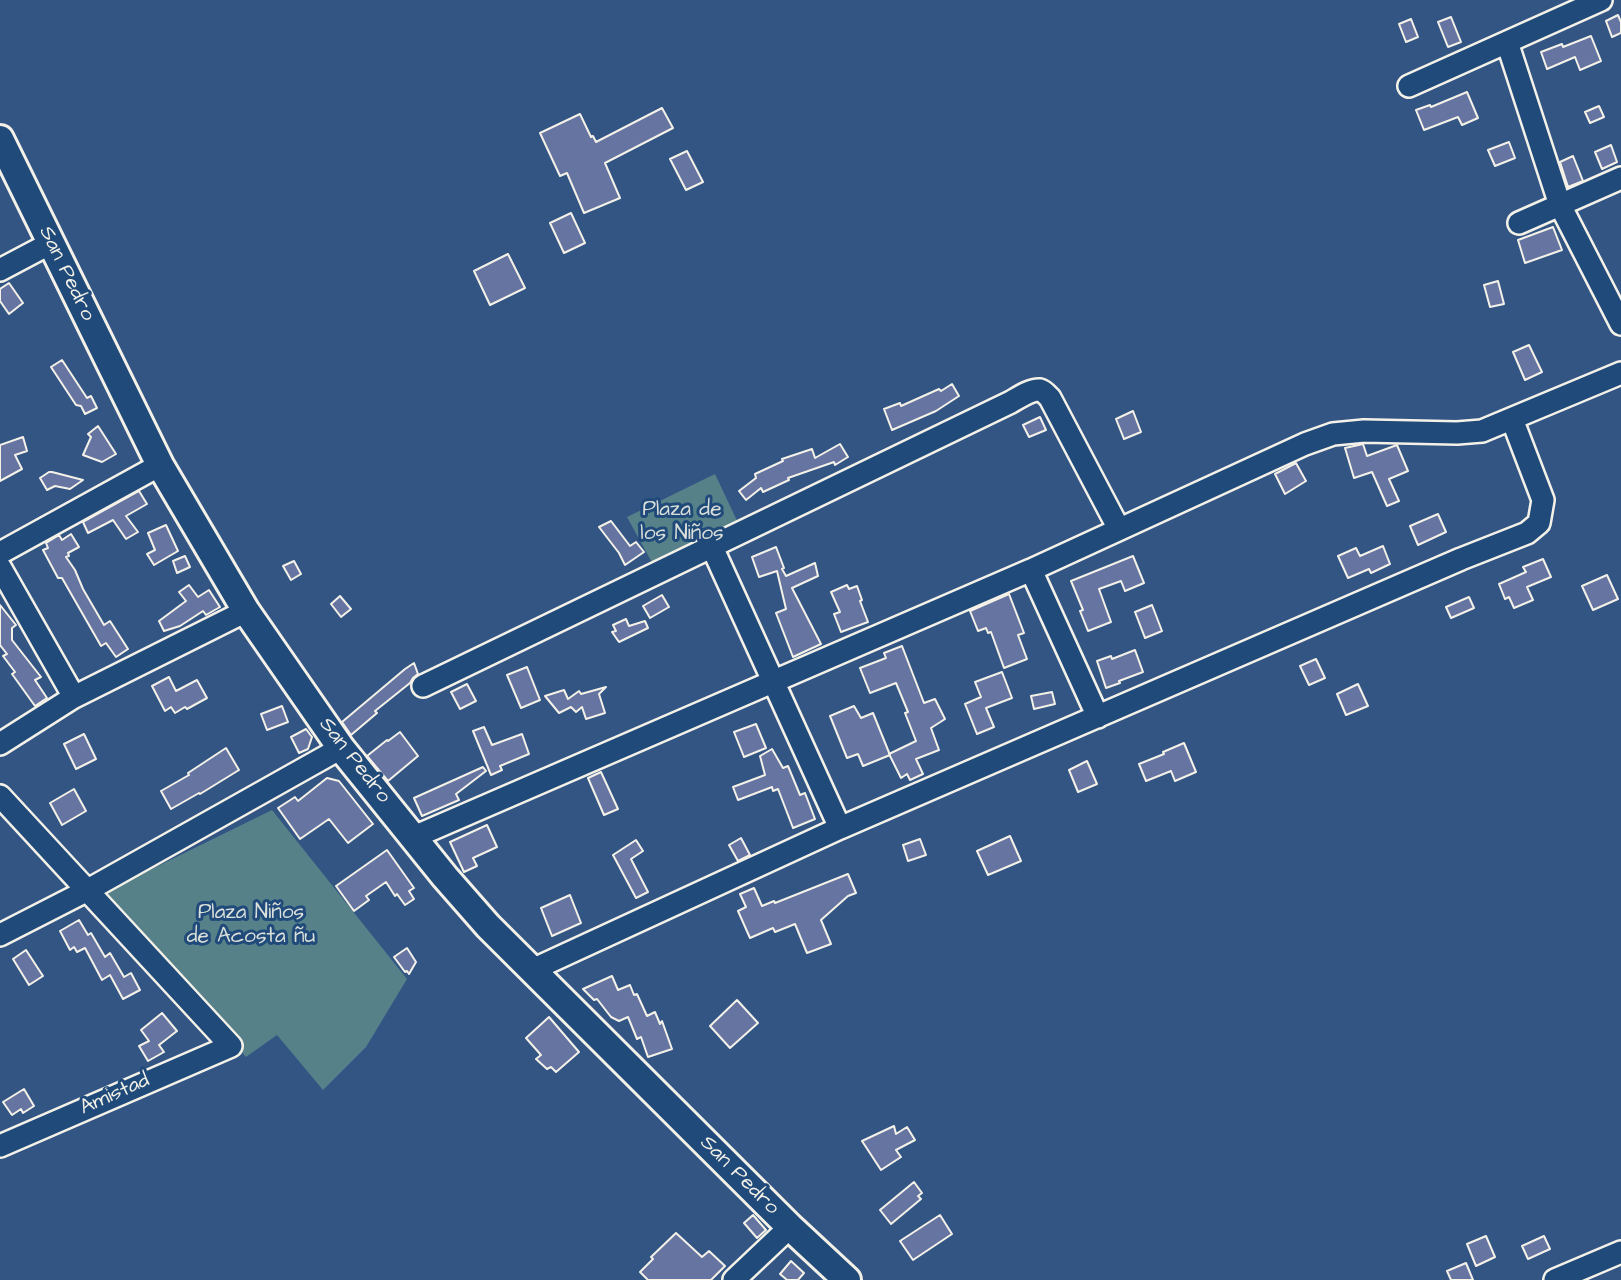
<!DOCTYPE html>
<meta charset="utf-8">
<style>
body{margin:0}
canvas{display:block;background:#325584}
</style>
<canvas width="1621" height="1280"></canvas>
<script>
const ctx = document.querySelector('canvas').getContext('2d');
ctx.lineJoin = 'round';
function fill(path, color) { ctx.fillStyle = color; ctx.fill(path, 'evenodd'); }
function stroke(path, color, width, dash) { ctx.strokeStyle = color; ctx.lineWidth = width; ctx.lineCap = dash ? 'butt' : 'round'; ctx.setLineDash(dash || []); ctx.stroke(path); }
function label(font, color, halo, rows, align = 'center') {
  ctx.font = font + ' "Architects Daughter",sans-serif'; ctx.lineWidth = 6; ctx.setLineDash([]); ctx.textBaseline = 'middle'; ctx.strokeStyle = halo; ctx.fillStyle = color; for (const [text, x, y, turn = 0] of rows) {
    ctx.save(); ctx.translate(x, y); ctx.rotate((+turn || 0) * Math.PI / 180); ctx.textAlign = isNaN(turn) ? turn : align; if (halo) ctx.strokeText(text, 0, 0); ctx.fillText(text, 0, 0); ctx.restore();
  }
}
fill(new Path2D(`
 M715,474L740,527L655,568L627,517Z
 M272,810L407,979L366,1047L323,1090L277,1035L246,1057L105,892Z`), '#568189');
const building = new Path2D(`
 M1618,15L1621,22V33L1612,37L1606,21Z
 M1451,17L1461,42L1448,47L1438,22Z
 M1411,19L1418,37L1406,42L1399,24Z
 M1591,36L1601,61L1580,70L1575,57L1547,69L1541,52L1562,44L1563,47Z
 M1467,92L1478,118L1462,125L1458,117L1424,130L1416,110L1430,105L1431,107Z
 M1599,106L1604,117L1590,123L1585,112Z
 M662,108L673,128L605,163L620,198L584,213L567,173L560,176L540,133L580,114L591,137L593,136L596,142Z
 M1509,142L1515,158L1495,166L1488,150Z
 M1611,145L1617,162L1602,169L1595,152Z
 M687,151L703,182L686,190L670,159Z
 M1573,156L1583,181L1568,187L1560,162Z
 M571,213L585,243L564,253L550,223Z
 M1553,227L1562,250L1525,263L1518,240Z
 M508,254L525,288L490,305L474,271Z
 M1498,281L1504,304L1490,307L1484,285Z
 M9,283L23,303L9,314L0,301V289Z
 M1529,345L1542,372L1525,380L1513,352Z
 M62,360L87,398L91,396L97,408L85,414L81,406L76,405L51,367Z
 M952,384L959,396L936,411L892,430L884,409L900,403L901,406L939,389L941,391Z
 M1133,411L1141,432L1124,439L1116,419Z
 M1040,417L1046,430L1029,437L1023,425Z
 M98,426L116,454L102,462L83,455L91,437L88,434Z
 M23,437L27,451L15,455L22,469L0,481V445Z
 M840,444L848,457L835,465L834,462L788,478L789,480L763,492L761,488L746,500L739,491L756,478L755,474L783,461L782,459L812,449L815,458Z
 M1363,444L1367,456L1397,445L1408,471L1389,479L1399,501L1387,506L1372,472L1354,478L1345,448Z
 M1296,463L1306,481L1285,494L1275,474Z
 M49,472H52L83,480L70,489L55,486L47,490L40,478Z
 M139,491L147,504L126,516L138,532L126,539L113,520L88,533L83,522Z
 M1438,514L1446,532L1418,545L1410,526Z
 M611,521L630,546L636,542L644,552L625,565L619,553L599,527Z
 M166,525L178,551L154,565L147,554L155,550L148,533Z
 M71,534L79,547L68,553L69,556L66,557L75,570L83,589L104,625L110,621L128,649L116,657L106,643L101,646L62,578H58L43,550L48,548L46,543L59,535L62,540Z
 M1383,546L1390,564L1371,573L1369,569L1348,578L1338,556L1356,548L1360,556Z
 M776,547L784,568L782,569L786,576L815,563L818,576L792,588L821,644L793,657L776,613L786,609L777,571L759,577L752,557Z
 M185,556L190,567L177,573L173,561Z
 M1133,556L1144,583L1125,591L1121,581L1099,589L1111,622L1088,631L1080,611L1083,610L1071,581Z
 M1543,559L1551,577L1527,587L1533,600L1514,608L1509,597L1505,599L1499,584L1526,572L1523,567Z
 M294,561L301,574L291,580L283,566Z
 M1607,575L1618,599L1593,610L1582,586Z
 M189,585L198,597L209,590L220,607L206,615L203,611L180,626L164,631L159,621L186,601L179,592Z
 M847,585L849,589L857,586L862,600L860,601L868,622L841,632L834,614L840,612L831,592Z
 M1009,594L1024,633L1018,635L1027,659L1004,668L991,632L988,633L986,628L978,631L970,611Z
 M662,595L669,607L650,618L643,606Z
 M340,596L351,609L341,617L331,604Z
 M1469,597L1474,608L1451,618L1446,607Z
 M0,605L16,625L12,628V640L41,677L35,680L47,698L35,706L12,674L15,672L3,656L7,654L0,645Z
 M1152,605L1162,631L1145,638L1135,612Z
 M626,619L629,626L645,621L648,628L619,642L612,632L616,631L613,625Z
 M902,646L924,703L935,699L945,719L931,728L939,750L916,759L923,774L910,780L907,774L901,778L889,754L916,741L905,713L908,712L896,683L870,693L860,668L886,658L884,653Z
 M1135,650L1143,672L1119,681L1120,683L1106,688L1097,661L1111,656L1112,659Z
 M1316,659L1325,678L1309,685L1300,666Z
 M414,663L418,674L413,678L410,683L375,711L377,713L351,735L342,722L405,669Z
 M527,667L540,700L521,708L507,675Z
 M1002,672L1012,698L986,708L994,727L977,734L965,704L981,697L975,682Z
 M169,677L176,691L197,680L207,698L187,709L185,707L175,713L171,707L165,711L152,686Z
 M467,684L476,701L460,709L451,692Z
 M1358,684L1368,706L1346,715L1337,694Z
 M606,687L599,694L605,713L586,719L582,707L576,712L571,707L559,713L545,696L564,690L568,699L579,691L581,694Z
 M1052,692L1055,704L1034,709L1031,696Z
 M282,706L288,722L267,730L261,714Z
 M854,706L861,718L873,713L890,755L863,766L858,754L847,758L830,716Z
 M756,724L766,748L744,757L734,732Z
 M484,727L492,745L522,734L529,754L500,766L502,770L491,775L473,731Z
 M306,729L312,737L308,749L299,753L291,737Z
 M400,732L418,756L388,781L367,756L387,740L388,741Z
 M84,734L96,759L76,769L64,744Z
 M1184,743L1196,772L1175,781L1171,771L1146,781L1139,764L1164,754L1163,752Z
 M226,748L239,770L200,794L199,793L171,809L161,791L189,775L188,773Z
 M772,749L783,768L788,766L800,795L805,793L815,819L793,828L778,789L773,791L772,787L738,800L733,787L765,775L760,756Z
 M1087,761L1097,784L1078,792L1069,770Z
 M483,767L486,771L456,794L459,800L422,816L414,798Z
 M601,772L618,809L604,815L588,778Z
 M327,778L339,781L373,824L348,843L329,819L300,839L278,808L295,797L298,801Z
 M74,789L86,811L62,825L50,803Z
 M487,825L497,847L473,858L477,866L464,872L450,842Z
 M1010,836L1021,861L988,875L977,851Z
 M741,838L750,855L738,861L729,845Z
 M920,839L926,855L908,861L903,845Z
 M636,840L643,851L631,859L648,892L636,898L613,855Z
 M387,850L414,888L409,891L414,899L405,905L397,894L395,896L386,882L366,896L369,900L354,911L336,886Z
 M848,874L856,893L848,896L821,920L831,944L807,953L795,924L775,932L773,928L750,938L738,911L746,907L740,894L754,888L762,906L774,901L775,903Z
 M570,895L581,923L552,936L541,908Z
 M79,920L88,935L91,933L105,957L110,953L124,977L131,973L140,990L123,999L110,975L102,980L85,948L77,952L74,947L70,950L60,931Z
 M407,948L416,962L409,974L407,971L405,972L394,957Z
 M26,950L43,976L29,985L13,959Z
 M612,976L618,990L630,985L634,995L637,994L647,1016L655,1012L660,1024L662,1021L672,1049L648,1057L641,1037L637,1039L628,1017L619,1021L611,1017L597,999L594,1000L583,989Z
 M737,1000L758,1023L730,1048L710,1026Z
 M162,1013L177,1031L159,1045L164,1052L148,1061L139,1046L149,1041L141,1030Z
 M549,1017L579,1052L556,1072L551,1067L547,1069L536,1059L541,1055L526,1038Z
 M24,1089L34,1106L23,1113L21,1109L12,1115L3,1102Z
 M894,1126L896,1134L907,1127L915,1140L896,1150L901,1157L881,1170L862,1141Z
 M914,1182L922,1193L918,1196L921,1199L891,1224L880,1210Z
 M753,1215L766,1230L757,1238L744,1223Z
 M940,1215L952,1234L913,1260L900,1241Z
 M676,1233L702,1257L709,1251L725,1266L711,1280H648L640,1272L653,1259L651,1257Z
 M1486,1236L1495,1257L1476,1266L1467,1244Z
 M1544,1236L1550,1249L1528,1259L1522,1246Z
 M791,1261L804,1273L798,1280H787L780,1274Z
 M1466,1263L1473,1280H1451L1447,1271Z`);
fill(building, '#6574a0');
stroke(building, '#f4f1e8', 2);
const minor = new Path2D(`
 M1507,42L1560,205L1621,324
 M1409,86L1601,0
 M1519,223L1621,178
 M0,270L51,243
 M712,547L840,828
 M0,553L160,465
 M0,567L74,697L246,611
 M1031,570L1098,717
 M423,686L1011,402C1018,398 1031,389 1040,390C1044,391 1047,395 1050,398L1119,529
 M0,744L74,697
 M0,796L231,1046L0,1146
 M414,837L1031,570L1305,444L1333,434L1364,431L1457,433L1482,431L1621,373
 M0,935L88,890L341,748
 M532,970L840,828L1461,559L1527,533L1539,523L1543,500L1512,419
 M734,1280L790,1227
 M1555,1280L1621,1252`);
const major = new Path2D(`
 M0,139L160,465L246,611L341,748L445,877L488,926L790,1227L847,1280`);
stroke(minor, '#f4f1e8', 26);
stroke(major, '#f4f1e8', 32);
stroke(minor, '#1f4a7a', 21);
stroke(major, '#1f4a7a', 26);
label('21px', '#f4f1e8', '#1f4a7a', [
 ["San Pedro",66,274,64],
 ["San Pedro",354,761,52],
 ["Amistad",115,1095,-24],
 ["San Pedro",739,1176,45]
]);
label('21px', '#dce0da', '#1f4a7a', [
 ["Plaza de",682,511],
 ["los Niños",682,535],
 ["Plaza Niños",251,914],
 ["de Acosta ñu",251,938]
]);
</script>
